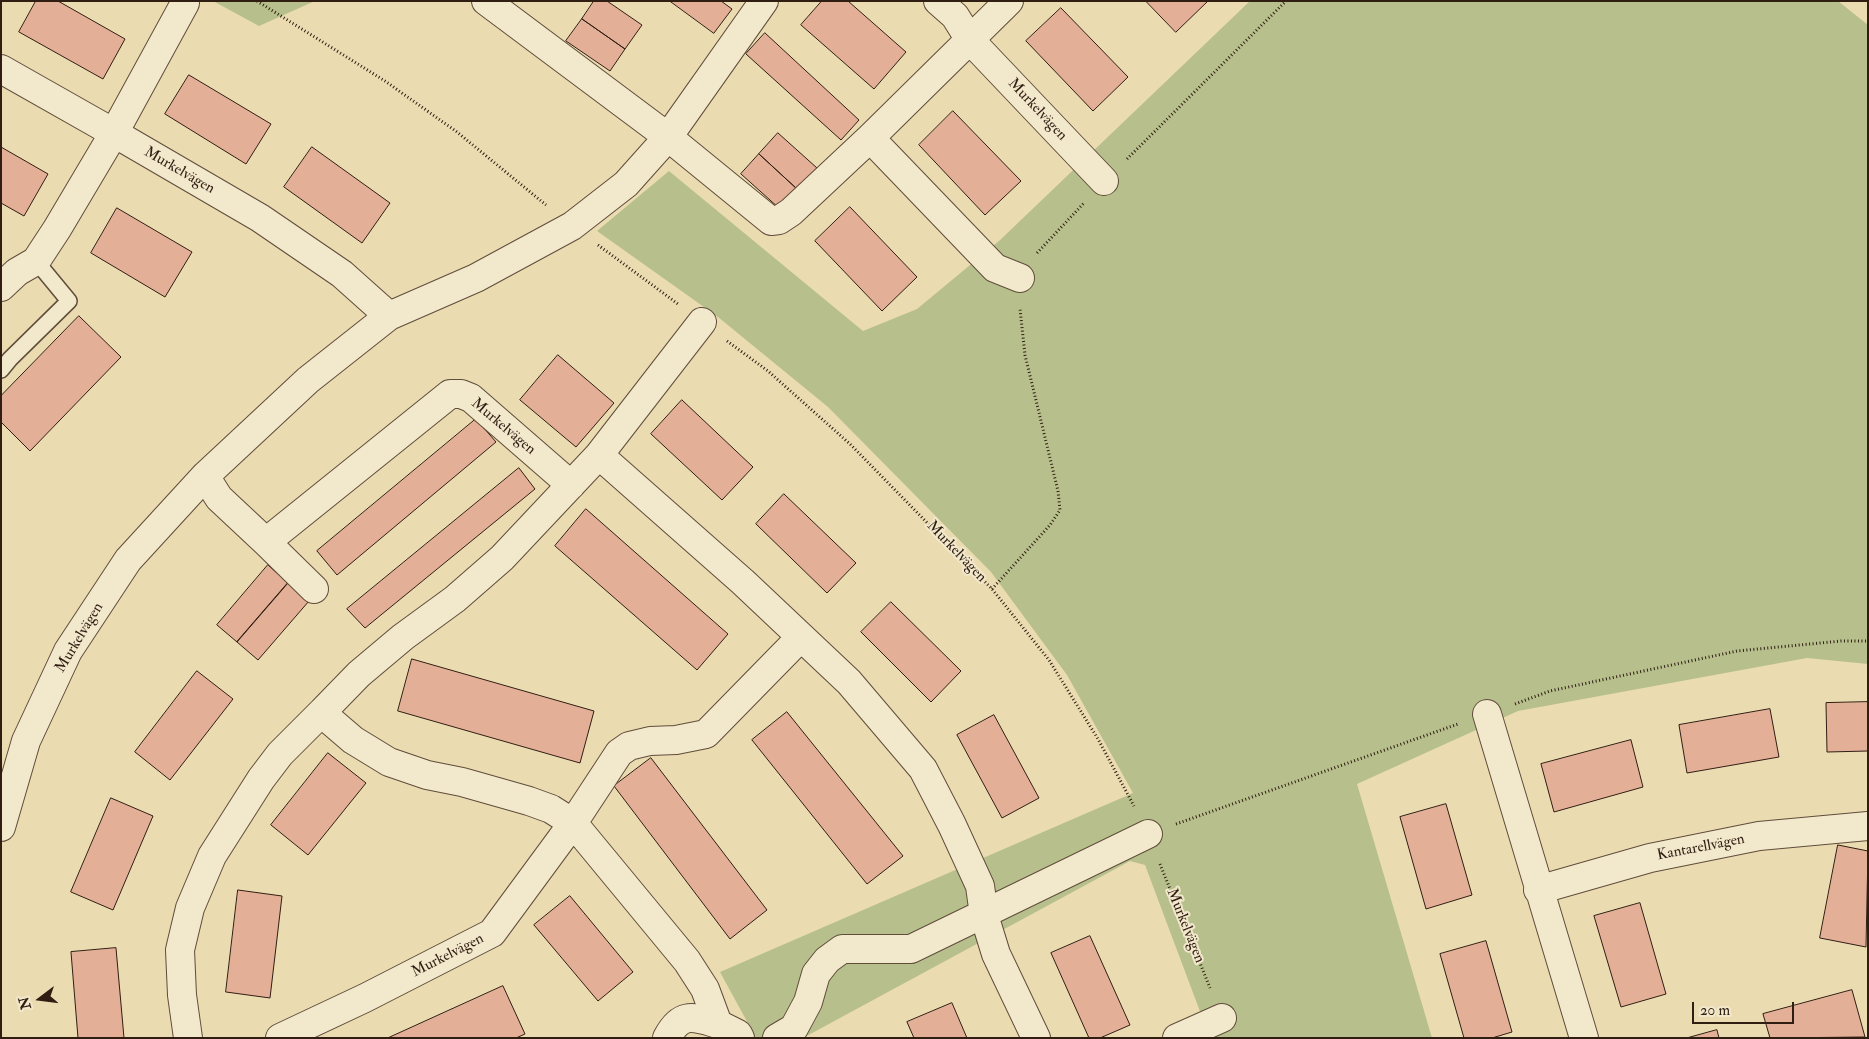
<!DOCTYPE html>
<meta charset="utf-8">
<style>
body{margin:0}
#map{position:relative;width:1869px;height:1039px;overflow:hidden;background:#ebdbb1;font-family:"IM FELL Double Pica",serif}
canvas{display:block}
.frame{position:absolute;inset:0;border:2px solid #301e13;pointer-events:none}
.north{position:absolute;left:15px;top:974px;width:50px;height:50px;-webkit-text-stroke:4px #f2e8cc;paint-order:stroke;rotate:255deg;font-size:14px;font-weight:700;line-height:20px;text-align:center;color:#301e13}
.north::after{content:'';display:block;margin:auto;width:18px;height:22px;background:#301e13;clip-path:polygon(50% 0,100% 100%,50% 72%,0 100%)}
.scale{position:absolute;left:1692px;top:1002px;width:102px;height:22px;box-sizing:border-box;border:2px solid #301e13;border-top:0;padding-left:6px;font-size:15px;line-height:18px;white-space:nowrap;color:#301e13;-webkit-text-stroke:4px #f2e8cc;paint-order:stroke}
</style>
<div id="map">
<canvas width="1869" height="1039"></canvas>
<div class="frame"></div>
<div class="north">N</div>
<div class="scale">20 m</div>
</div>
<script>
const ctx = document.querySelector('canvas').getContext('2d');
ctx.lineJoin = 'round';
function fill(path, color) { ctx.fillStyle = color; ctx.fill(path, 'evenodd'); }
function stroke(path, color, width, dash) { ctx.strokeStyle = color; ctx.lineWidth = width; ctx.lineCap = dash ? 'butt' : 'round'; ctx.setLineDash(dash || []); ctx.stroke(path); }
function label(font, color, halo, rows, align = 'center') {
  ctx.font = font + ' "IM FELL Double Pica",serif'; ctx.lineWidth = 4; ctx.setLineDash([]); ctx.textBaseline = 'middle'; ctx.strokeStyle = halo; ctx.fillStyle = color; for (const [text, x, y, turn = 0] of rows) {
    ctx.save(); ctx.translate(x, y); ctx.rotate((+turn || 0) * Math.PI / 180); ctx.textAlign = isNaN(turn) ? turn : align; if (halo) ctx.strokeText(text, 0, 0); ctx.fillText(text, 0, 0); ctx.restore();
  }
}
fill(new Path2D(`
 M213,1H315L259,26Z
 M1250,1H1838L1868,25V664L1807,658L1518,711L1357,784L1432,1038H1210L1145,865L1130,861L803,1038H756L720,972L1133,793L1067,675L991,572L828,407L718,317L597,231L669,171L863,331L917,309L999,241Z`), '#b7c08c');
const building = new Path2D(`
 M36,1H58L125,39L103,79L19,32Z
 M594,1H607L642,25L625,49L582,19Z
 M670,1H721L732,9L714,33Z
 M822,1H848L906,52L874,89L801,25Z
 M1146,1H1208L1176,32Z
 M1061,8L1128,77L1093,111L1026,41Z
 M582,19L625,49L610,71L566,41Z
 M765,33L859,120L841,140L746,54Z
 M189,75L271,124L246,164L165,114Z
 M953,111L1021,181L985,215L919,145Z
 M778,133L817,168L797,189L759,154Z
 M1,147L48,174L24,216L1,203Z
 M312,147L390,203L362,243L284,187Z
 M759,154L797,189L780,209L741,174Z
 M850,207L917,277L882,311L815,241Z
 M117,208L192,252L165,297L91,253Z
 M79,316L121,357L30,451L1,422V396Z
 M558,355L614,403L576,447L520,400Z
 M682,400L753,467L722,500L651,434Z
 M476,419L496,442L337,575L317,551Z
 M519,468L535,489L365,628L347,609Z
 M784,494L856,563L827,593L756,524Z
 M586,509L728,634L697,670L555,546Z
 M268,565L288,583L237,642L217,625Z
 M288,583L309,601L258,660L237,642Z
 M891,602L961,671L931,702L861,632Z
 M412,659L594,711L580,763L398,711Z
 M197,671L233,699L170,780L135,752Z
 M1868,702V751L1827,752L1826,703Z
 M1770,709L1779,757L1687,773L1679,725Z
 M787,712L903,856L867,884L752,740Z
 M994,715L1039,798L1002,818L957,735Z
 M1631,740L1643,787L1554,812L1541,764Z
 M328,753L366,783L308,855L271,825Z
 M651,758L767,910L730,939L614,786Z
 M111,798L153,816L113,910L71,892Z
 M1446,804L1472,895L1426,909L1400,817Z
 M1838,845L1868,851L1866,947L1820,938Z
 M238,890L282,896L270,998L226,992Z
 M570,896L633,972L598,1001L534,925Z
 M1640,903L1666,994L1621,1007L1594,916Z
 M1090,936L1130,1025L1100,1038H1089L1051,953Z
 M1486,941L1512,1032L1492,1038H1464L1440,954Z
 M116,948L124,1038H78L71,952Z
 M503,986L525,1034L516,1038H388Z
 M1852,990L1865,1037L1770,1038L1763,1014Z
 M952,1003L967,1038H914L907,1022Z
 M1717,1030L1719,1038H1687Z`);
fill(building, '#e4af97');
stroke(building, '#301e13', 1);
const service = new Path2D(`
 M1,370L10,359L69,301L36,261`);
const minor = new Path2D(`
 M486,1L668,137L771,221L779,220L791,212L870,138L1009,1
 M938,1L955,16L970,40L1104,181
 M185,3L114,133L260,218L342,274L389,316
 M1,69L114,133L57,229L36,261L17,272L1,287
 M870,138L995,268L1020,278
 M599,455L702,322
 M205,476L219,498L266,542L450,394H461L471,398L571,485
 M266,542L314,589
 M323,711L359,674L403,637L455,599L502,558L599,455L743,582L849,682L923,769L952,825L980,886L984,915L996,954L1036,1038
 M1487,714L1584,1038
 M1,827L26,741L68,651L128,560L205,476L308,380L389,316L476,278L572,226L626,184L668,137L764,1
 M1538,890L1650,858L1759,836L1868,826
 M188,1038L182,995L180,950L190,908L212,856L261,779L280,754L323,711L332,722L353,740L389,762L427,775L462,782L529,801L551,809L573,823L687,961L705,989L718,1024L738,1034L740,1038
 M280,1038L365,998L492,933L573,823L619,753L629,746L650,741L676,740L706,734L800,638
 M667,1038C681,1011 693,1017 718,1024
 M777,1038L794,1028L808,1002L816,974L827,960L842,949H911L1148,834
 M1177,1038L1222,1018`);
stroke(service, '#5f4d3a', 18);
stroke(minor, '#5f4d3a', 30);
stroke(new Path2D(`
 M257,1L385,81L457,132L546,205
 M1127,159L1286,1
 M598,245L678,304
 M1037,253L1084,203
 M727,341L768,371L850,444L992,589L1049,660L1098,739L1134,806
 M992,589L1050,525L1060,510L1058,491L1025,355L1020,309
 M1515,704L1550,691L1737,651L1841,641H1868
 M1176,824L1458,724
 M1160,864L1210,988`), '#301e13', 3, [1, 2.5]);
stroke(service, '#f2e8cc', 15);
stroke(minor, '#f2e8cc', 28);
label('15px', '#301e13', '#f2e8cc', [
 ["Murkelvägen",1037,110,47],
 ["Murkelvägen",179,171,30],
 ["Murkelvägen",503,427,40],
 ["Murkelvägen",956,552,46],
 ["Murkelvägen",80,638,-59],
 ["Kantarellvägen",1701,848,-11],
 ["Murkelvägen",1185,926,68],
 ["Murkelvägen",448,956,-27]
]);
</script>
